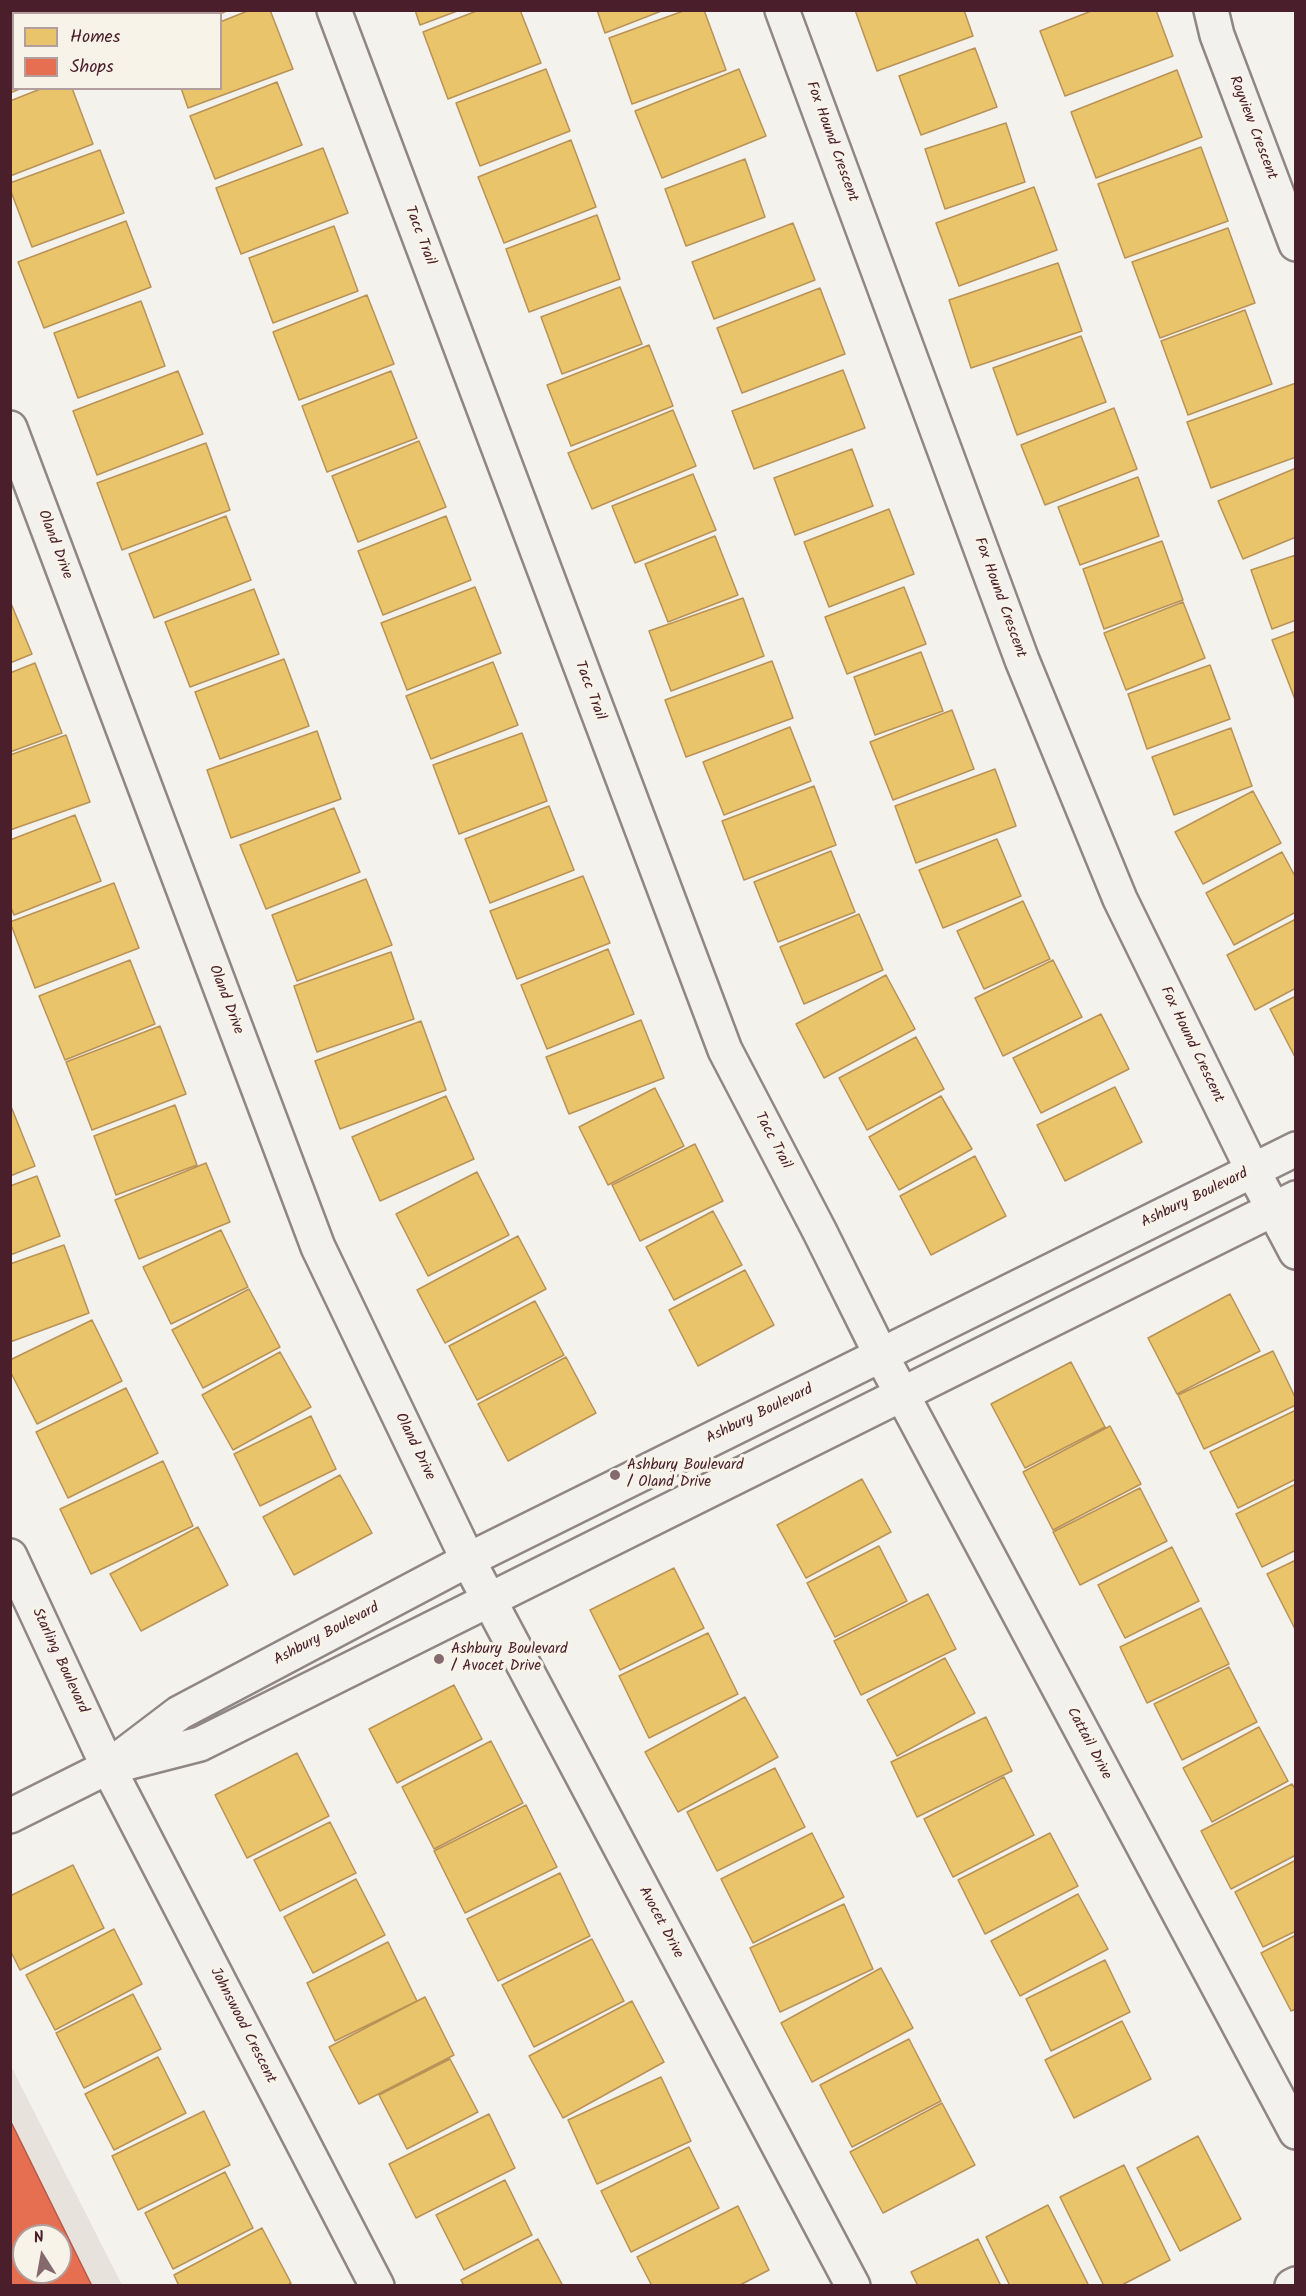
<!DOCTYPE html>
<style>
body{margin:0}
#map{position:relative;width:1306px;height:2296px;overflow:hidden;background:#f4f2ec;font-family:Kalam,sans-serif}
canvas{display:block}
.frame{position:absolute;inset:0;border:12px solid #4a1f2b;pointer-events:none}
.legend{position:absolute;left:12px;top:12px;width:210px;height:78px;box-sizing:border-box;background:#f7f3e8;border:2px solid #b29e9c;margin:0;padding:8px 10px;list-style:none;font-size:18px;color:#4a1f2b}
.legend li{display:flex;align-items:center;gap:12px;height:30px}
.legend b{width:30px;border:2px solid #b29e9c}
.north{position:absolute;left:12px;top:2224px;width:60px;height:60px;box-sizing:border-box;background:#f7f3e8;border:2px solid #b29e9c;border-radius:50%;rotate:349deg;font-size:16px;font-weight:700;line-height:24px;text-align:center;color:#4a1f2b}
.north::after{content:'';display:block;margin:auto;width:21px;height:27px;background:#86696f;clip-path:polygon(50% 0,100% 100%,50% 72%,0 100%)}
</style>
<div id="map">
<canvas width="1306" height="2296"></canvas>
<div class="frame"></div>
<ul class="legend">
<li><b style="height:16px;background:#e9c46a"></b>Homes</li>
<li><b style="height:16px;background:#e76f51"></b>Shops</li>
</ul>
<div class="north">N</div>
</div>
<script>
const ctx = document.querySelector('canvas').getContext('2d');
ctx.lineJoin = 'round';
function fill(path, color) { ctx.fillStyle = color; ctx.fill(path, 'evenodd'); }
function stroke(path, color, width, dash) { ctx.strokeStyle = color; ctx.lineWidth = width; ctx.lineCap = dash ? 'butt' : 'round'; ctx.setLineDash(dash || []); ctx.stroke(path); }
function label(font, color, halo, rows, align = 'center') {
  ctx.font = font + ' Kalam,sans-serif'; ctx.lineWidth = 6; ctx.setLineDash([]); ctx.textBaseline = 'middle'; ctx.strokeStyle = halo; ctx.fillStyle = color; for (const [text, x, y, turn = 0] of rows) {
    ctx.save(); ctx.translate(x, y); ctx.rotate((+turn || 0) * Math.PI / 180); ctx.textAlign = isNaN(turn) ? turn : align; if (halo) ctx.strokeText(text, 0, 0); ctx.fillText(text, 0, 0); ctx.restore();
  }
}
fill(new Path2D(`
 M11,2066L122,2285H11ZM24,2236H60V2272H24Z`), '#e7e2db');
const homes = new Path2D(`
 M152,10H229L220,14H153Z
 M250,10H270L293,69L188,108L181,88H220V22Z
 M415,10H460L420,25Z
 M479,10H520L541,63L448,99L423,32Z
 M597,10H664L605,33Z
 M686,10H704L726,70L632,104L609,38Z
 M855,10H964L973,36L877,71Z
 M1094,10H1156L1173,56L1065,96L1040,31Z
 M14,19V88H22L10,93V20Z
 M975,48L997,107L921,135L899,76Z
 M546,69L570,131L480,166L456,103Z
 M739,69L766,136L662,178L635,111Z
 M1177,70L1202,137L1096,178L1071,112Z
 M277,82L302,145L215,179L190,116Z
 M43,88H72L93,144L10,176V101Z
 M1006,123L1025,182L945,209L925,149Z
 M571,140L596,207L504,243L478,177Z
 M1201,147L1228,221L1125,258L1098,184Z
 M323,148L348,213L241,254L216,188Z
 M100,150L124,213L32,247L10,189V183Z
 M745,159L765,217L686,246L665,189Z
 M1034,187L1057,250L959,286L936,223Z
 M597,215L620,279L529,312L506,249Z
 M126,221L151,287L44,328L18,262Z
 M793,223L815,280L714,319L692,262Z
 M334,226L358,291L273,323L249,258Z
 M1228,228L1255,303L1160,338L1132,262Z
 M1058,263L1082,331L971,368L949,300Z
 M620,287L642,344L562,374L541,317Z
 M820,288L845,354L742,393L717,328Z
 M367,295L394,364L299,400L273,332Z
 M141,301L165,366L78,398L54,333Z
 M1245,310L1272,384L1188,415L1161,341Z
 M1081,336L1106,402L1017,435L993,368Z
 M649,345L673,406L571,446L547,385Z
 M843,370L865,428L754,469L732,411Z
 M178,371L203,434L97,475L73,411Z
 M391,371L417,438L327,472L302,406Z
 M1296,383V457L1211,488L1187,422Z
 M1114,408L1137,469L1045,505L1021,445Z
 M673,410L696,466L592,509L568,453Z
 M419,441L446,507L358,542L332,476Z
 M206,443L230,510L122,550L97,483Z
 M852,449L873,506L795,535L774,478Z
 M1296,468V537L1243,559L1218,501Z
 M693,474L716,530L635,563L612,506Z
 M1138,477L1159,536L1080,565L1058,507Z
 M889,509L914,574L829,607L804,542Z
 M226,516L251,580L154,618L129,554Z
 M446,516L471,580L383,615L358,551Z
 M715,536L738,595L668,622L645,564Z
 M1162,541L1183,600L1104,629L1083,569Z
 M1296,555V620L1272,629L1251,570Z
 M475,587L501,653L407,690L381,623Z
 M904,587L926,644L847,674L825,617Z
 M254,589L279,654L190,687L165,622Z
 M743,598L764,656L671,691L649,631Z
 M10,601L32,654L10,663Z
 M1183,602L1205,658L1126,690L1104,633Z
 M1296,631V702L1272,640Z
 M921,652L943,711L875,735L854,677Z
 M284,659L309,726L220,759L195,692Z
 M772,661L793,718L686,757L665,700Z
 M493,662L518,725L431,759L406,696Z
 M35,663L62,733L10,752V673Z
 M1210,665L1230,719L1147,749L1128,694Z
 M952,710L974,769L893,800L870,742Z
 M790,727L811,781L724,815L703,762Z
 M1231,728L1252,786L1174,815L1152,757Z
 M317,731L341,799L231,838L207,770Z
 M522,733L547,801L459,834L433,765Z
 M66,735L90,802L10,830V755Z
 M995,769L1016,826L916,863L895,806Z
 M814,786L836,845L744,880L722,821Z
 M1253,791L1281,843L1203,884L1175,832Z
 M549,806L574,870L490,903L465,839Z
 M334,808L360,872L266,909L240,845Z
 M75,815L101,881L14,915L10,905V840Z
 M997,839L1021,896L943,928L919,870Z
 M831,851L855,912L778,942L754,882Z
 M1282,852L1296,878V912L1234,945L1206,893Z
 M583,876L610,943L517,979L490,911Z
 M366,879L392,945L297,981L272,915Z
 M114,883L139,948L35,988L10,922Z
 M1023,901L1050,959L984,989L957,931Z
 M859,914L883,970L804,1004L780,947Z
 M1296,919V988L1255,1010L1227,955Z
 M608,949L634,1014L547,1049L521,985Z
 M391,952L414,1019L317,1052L294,986Z
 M130,960L155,1024L65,1060L39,996Z
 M1053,960L1082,1017L1003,1056L975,998Z
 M886,975L915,1029L824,1078L796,1024Z
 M1296,996V1059L1270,1009Z
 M1101,1014L1129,1069L1041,1113L1013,1058Z
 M641,1020L664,1078L569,1114L546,1057Z
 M421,1021L446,1090L340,1129L315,1061Z
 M160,1026L186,1094L92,1130L66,1062Z
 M916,1037L944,1089L867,1130L839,1078Z
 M1115,1087L1142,1142L1065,1181L1037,1125Z
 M655,1088L684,1146L608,1185L579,1127Z
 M446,1096L474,1159L380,1201L352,1137Z
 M941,1096L972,1149L899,1190L869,1137Z
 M10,1104L35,1166L10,1176Z
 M175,1105L197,1165L116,1195L94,1136Z
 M695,1144L723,1201L640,1241L612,1185Z
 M975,1156L1006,1216L931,1255L900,1196Z
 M206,1163L230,1222L139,1259L115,1200Z
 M477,1172L509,1235L428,1276L396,1214Z
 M37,1176L60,1236L10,1255V1186Z
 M713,1211L742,1265L674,1300L646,1247Z
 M221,1230L248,1287L171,1324L143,1267Z
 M518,1236L546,1289L445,1343L417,1290Z
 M64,1245L89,1313L10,1342V1264Z
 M745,1270L774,1325L698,1366L669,1310Z
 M249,1289L280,1347L203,1388L172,1330Z
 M1230,1294L1260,1351L1177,1394L1148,1338Z
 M535,1301L564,1355L477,1400L449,1346Z
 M92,1320L122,1381L37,1424L10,1371V1360Z
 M1273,1351L1296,1399V1405L1204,1449L1178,1395Z
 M280,1352L311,1407L233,1450L202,1395Z
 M566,1357L596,1413L508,1461L478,1404Z
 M1071,1362L1105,1427L1025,1468L991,1404Z
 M126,1388L158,1453L68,1498L36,1432Z
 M1296,1410V1479L1238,1508L1210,1452Z
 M311,1416L336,1469L260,1506L234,1454Z
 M1110,1426L1141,1484L1053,1530L1023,1472Z
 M163,1461L193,1526L91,1574L60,1509Z
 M340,1475L372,1533L294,1575L263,1517Z
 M862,1479L891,1532L806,1578L777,1525Z
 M1296,1484V1550L1262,1567L1236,1514Z
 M1140,1488L1167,1541L1080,1585L1053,1532Z
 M198,1527L228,1585L141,1631L110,1574Z
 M879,1546L907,1601L835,1637L807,1583Z
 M1172,1547L1199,1601L1125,1638L1098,1585Z
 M1296,1560V1629H1295L1267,1574Z
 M674,1568L704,1628L620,1670L590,1610Z
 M928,1594L956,1649L861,1695L834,1641Z
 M1201,1608L1229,1664L1147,1703L1120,1647Z
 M708,1633L738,1694L649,1738L619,1676Z
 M945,1658L975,1713L897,1756L867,1700Z
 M1229,1667L1257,1722L1182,1760L1154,1704Z
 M454,1685L482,1739L397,1783L369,1729Z
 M745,1697L778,1757L678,1812L645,1752Z
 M986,1717L1012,1771L917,1817L891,1762Z
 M1259,1727L1288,1781L1212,1822L1183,1768Z
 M491,1741L523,1803L434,1849L402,1787Z
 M297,1753L329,1816L247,1858L215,1795Z
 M775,1768L805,1827L717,1871L687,1812Z
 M1004,1777L1034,1835L953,1877L924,1819Z
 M1292,1784L1296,1790V1855L1231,1889L1201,1831Z
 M526,1805L557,1867L465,1913L434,1851Z
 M330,1822L356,1873L280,1911L254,1860Z
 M812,1833L844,1897L753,1943L721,1879Z
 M1050,1833L1078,1886L985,1934L958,1880Z
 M1296,1860V1931L1263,1947L1235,1892Z
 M73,1865L104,1928L20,1970L10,1950V1896Z
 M560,1873L590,1936L498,1981L467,1919Z
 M356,1879L385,1935L313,1973L284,1917Z
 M1078,1894L1108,1949L1020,1996L991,1941Z
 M844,1904L873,1969L780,2012L750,1948Z
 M114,1929L142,1984L55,2030L26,1975Z
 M1296,1935V2009L1291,2011L1261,1953Z
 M592,1939L624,2001L534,2047L502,1985Z
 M388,1942L417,2001L335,2041L307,1983Z
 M1105,1960L1130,2012L1051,2051L1026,1999Z
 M881,1968L913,2028L812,2082L781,2023Z
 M133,1994L161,2049L84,2088L56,2033Z
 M425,1997L454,2055L359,2104L329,2047Z
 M632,2001L664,2062L563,2118L529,2056Z
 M1122,2021L1151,2079L1074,2118L1045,2060Z
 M909,2039L941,2101L852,2147L820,2085Z
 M158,2057L186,2113L114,2150L85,2094Z
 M450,2059L478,2112L407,2149L379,2095Z
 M661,2077L691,2141L597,2184L568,2120Z
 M942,2103L975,2165L883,2213L850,2152Z
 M204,2111L230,2165L138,2210L112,2156Z
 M489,2114L515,2168L416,2218L389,2164Z
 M1198,2136L1241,2219L1180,2251L1137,2168Z
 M689,2147L719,2208L631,2252L601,2191Z
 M1124,2165L1170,2260L1120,2286H1104L1060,2197Z
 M225,2172L253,2228L173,2269L145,2213Z
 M505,2180L532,2235L464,2270L436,2215Z
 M1048,2205L1089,2286H1010L986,2237Z
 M738,2206L769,2270L738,2286H652L637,2257Z
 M262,2228L291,2283L286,2286H179L174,2275Z
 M538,2239L563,2286H464L461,2280Z
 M978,2239L1001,2286H918L911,2272Z`);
fill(homes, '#e9c46a');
stroke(homes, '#b99257', 1.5);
const shops = new Path2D(`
 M10,2120L92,2286H10ZM24,2236H60V2272H24Z`);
fill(shops, '#e76f51');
stroke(shops, '#b85746', 1.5);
const minor = new Path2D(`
 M334,10L725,1050L820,1232L881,1355L1296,2132
 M782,10L1022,660L1120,899L1253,1171L1296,1252
 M1211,10L1217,35L1296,244
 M10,428L318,1247L468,1560L853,2286
 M10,1556L108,1767L377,2286
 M1292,2286L1296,2284`);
const tertiary = new Path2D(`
 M122,1764L200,1744L1296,1198
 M10,1816L108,1767L179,1713L468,1560L1296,1149`);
stroke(minor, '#8f8685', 38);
stroke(tertiary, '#8f8685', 38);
stroke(minor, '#f2f1ed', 33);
stroke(tertiary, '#f2f1ed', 33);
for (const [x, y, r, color] of [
 [615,1475,6,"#86696f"],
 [439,1659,6,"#86696f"]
]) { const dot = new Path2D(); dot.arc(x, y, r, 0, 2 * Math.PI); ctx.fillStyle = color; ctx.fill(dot); stroke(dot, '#f7f3e8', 2); }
label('15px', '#4a1f2b', '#f7f3e8', [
 ["Royview Crescent",1252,128,69],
 ["Fox Hound Crescent",831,142,70],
 ["Tacc Trail",419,236,69],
 ["Oland Drive",54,545,69],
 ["Fox Hound Crescent",999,598,70],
 ["Tacc Trail",589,691,69],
 ["Oland Drive",225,1000,69],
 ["Fox Hound Crescent",1191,1045,64],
 ["Tacc Trail",772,1141,62],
 ["Ashbury Boulevard",1195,1199,-26],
 ["Ashbury Boulevard",760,1415,-26],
 ["Oland Drive",414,1447,64],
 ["Ashbury Boulevard",327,1635,-28],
 ["Starling Boulevard",59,1661,65],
 ["Cattail Drive",1088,1744,62],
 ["Avocet Drive",660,1923,62],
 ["Johnswood Crescent",242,2026,63]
]);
label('15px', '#4a1f2b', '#f7f3e8', [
 ["Ashbury Boulevard",627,1466],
 ["/ Oland Drive",627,1483],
 ["Ashbury Boulevard",451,1650],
 ["/ Avocet Drive",451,1667]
], 'left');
</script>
